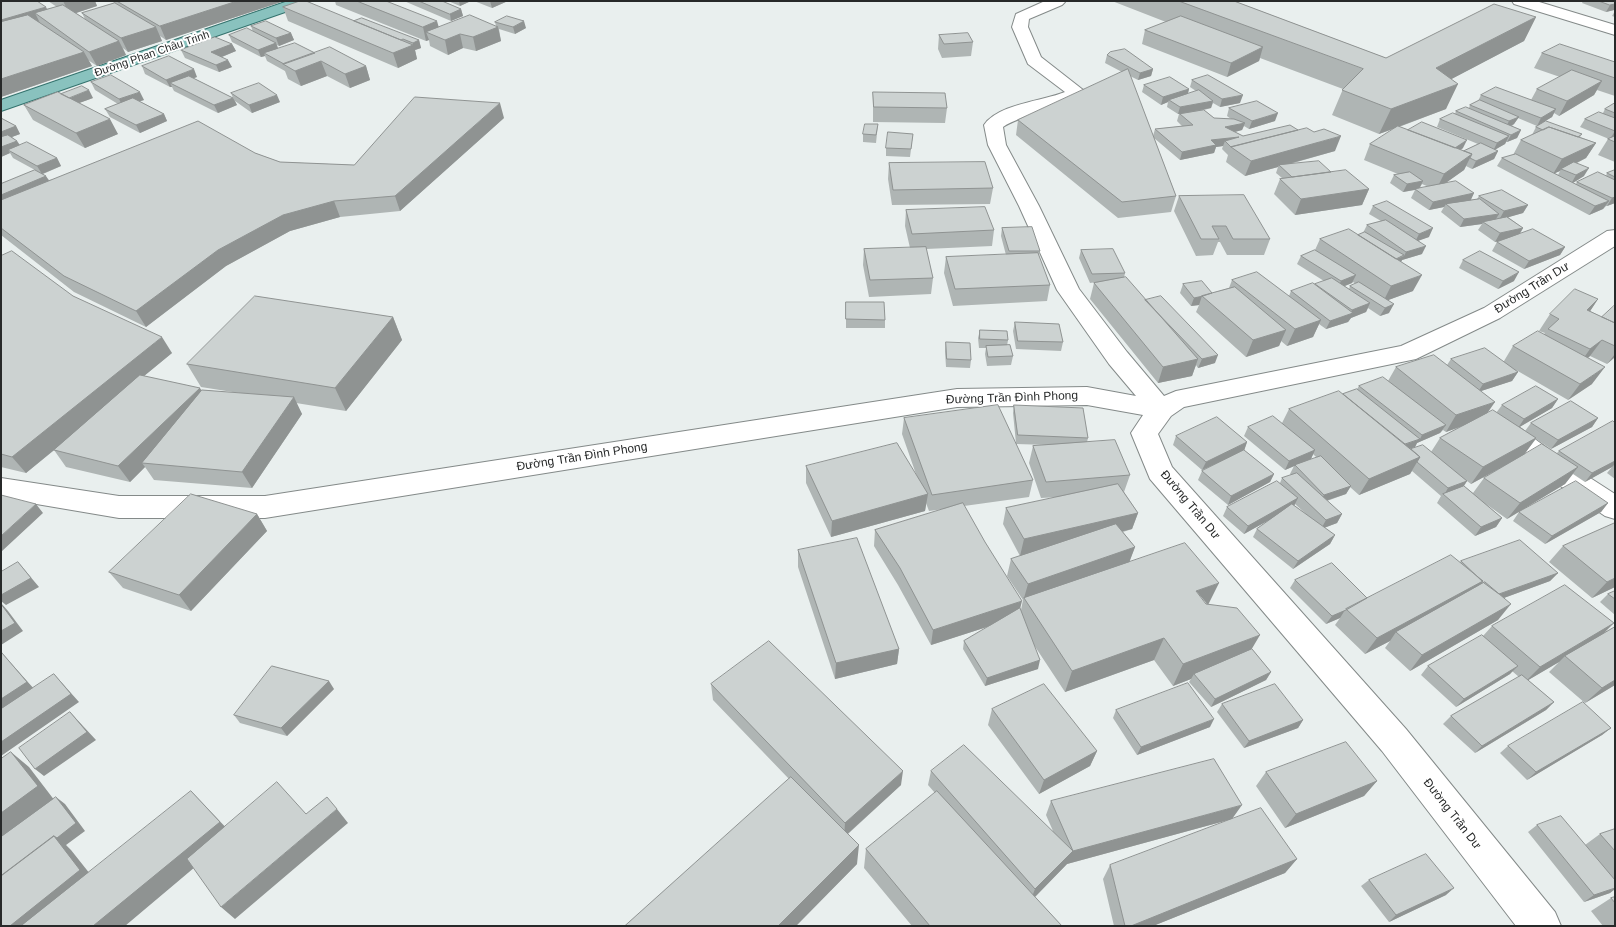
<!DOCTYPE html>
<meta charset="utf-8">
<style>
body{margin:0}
#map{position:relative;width:1616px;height:927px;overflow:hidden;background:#e9efee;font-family:Helvetica,sans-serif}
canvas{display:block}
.frame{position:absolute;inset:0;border:2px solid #272929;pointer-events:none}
</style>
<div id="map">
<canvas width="1616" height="927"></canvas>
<div class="frame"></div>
</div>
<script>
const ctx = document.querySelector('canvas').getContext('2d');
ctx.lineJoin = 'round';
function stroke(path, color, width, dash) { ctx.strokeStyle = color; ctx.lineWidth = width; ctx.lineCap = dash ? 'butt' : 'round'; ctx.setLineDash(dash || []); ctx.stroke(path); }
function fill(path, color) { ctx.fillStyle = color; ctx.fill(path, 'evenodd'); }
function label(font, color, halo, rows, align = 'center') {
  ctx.font = font + ' Helvetica,sans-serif'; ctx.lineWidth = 4; ctx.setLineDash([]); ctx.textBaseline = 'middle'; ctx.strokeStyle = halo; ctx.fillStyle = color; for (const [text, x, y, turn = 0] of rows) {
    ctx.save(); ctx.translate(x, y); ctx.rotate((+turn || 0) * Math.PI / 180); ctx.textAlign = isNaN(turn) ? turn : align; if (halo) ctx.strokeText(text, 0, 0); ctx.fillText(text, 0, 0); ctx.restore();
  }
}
const street = new Path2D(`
 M1045,1L1065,2L1062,5L1029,19L1028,27L1041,57L1087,93C1079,104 1021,114 1003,127L1006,145L1039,206L1079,289L1127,352L1164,396L1176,391L1401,346L1484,308L1607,231L1615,230V246L1500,318L1416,359L1184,407L1171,416L1158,434L1172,467L1406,729L1555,912L1561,926H1516L1382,751L1150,479L1131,433L1143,415L1087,405L957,407L265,518H119L1,498V478L119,496H265L957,389L1087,387L1136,396L1109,364L1057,290L1019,206L988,145L984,125C998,104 1043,101 1065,92L1028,64L1012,27L1016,14Z
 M1499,416L1508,419L1567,463L1615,494V519L1605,516L1547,477L1490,431L1486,425L1490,419Z`);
const secondary = new Path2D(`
 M1512,1H1536L1615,25V35L1514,4Z`);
const primary = new Path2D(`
 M288,1H310L308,4L1,111V100Z`);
stroke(street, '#848a89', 2);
stroke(secondary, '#848a89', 2);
stroke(primary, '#33726d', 2);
fill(street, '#fff');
fill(secondary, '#fff');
fill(primary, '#89c2be');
fill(new Path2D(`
 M1,1L47,9L57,7L48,1H95L97,6L76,13L85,19L82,13L114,3L113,1H284L166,40L160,36L162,41L128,52L123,48L126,55L97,66L88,60L92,66L1,97Z
 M335,1H386L439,27L496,26L495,22L526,28L515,34L499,29L501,41L476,51L463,48L448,55L430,46L429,40L426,41L336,5Z
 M404,1H442L461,9L463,16L451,21Z
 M448,1H471L460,6Z
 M474,1H508L492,8Z
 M1112,1H1234L1386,58L1536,17L1524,41L1451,79L1446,109L1399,127L1463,148L1461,150L1464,151L1478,144L1437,127L1440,119L1455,114L1456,111L1469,108L1470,105L1478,101L1481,95L1531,100L1537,89L1560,77L1534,68L1542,53L1615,62V96L1597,90L1594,95L1559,116L1554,113L1552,117L1537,126L1518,118L1514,124L1512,126L1521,130L1517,138L1507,142H1506L1505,144L1495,149L1498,151L1494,159L1472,169L1466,166L1464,170L1445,183L1474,193L1470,200L1477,199L1479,196L1528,205L1523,213L1508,217L1523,228L1520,234L1565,247L1560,255L1524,269L1492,251L1497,242L1504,239L1495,242L1478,230L1482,224L1460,227L1441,212L1444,207L1429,210L1411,198L1415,190L1403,192L1390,183L1394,175L1398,174L1364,160L1370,144L1396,128L1379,134L1332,115L1343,89L1260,58L1259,61L1227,77L1142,44L1145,30L1166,22ZM1422,184L1429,187L1419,189Z
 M1583,1H1615L1614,10L1606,12L1582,3Z
 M283,7L354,21L419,40L421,48L415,50L417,59L398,68L288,21Z
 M1615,11V17L1612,16Z
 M251,26L291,33L294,40L279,46L277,45L278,49L315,53L366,66L370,80L350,88L327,76L301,86L288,79L285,71L267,61L265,56L261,57L232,42L229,35L253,32Z
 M939,35L973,42L971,56L942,58L938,49Z
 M232,44L236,51L222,57L232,67L219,72L185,58L181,50Z
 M1107,55L1153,69L1151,76L1138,80L1130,76L1153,136L1155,129L1182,126L1177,121L1179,114H1178L1167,107L1168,102L1161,105L1142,92L1144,85L1189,89L1188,94L1196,91L1190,87L1192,80L1240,103L1220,107L1213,103L1211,108L1204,110L1214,118L1231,119L1227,116L1229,108L1275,121L1249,129L1244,126L1242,130L1235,132L1243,136L1298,130L1335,151L1290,164L1331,172L1369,189L1362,205L1295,215L1274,194L1280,179L1282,178L1276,173L1278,167L1245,176L1226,162L1228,155L1222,149L1223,146L1216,147L1214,153L1180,160L1154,138L1176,196L1171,212L1118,218L1016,135L1018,120L1122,72L1105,63Z
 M142,66L197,77L193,78L233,98L231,93L280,102L252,113L235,101L237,105L218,113L174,91L172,87H170L145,74Z
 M91,82L144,100L139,101L164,114L167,121L140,133L110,117L105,109L118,104L95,90Z
 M873,92L947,108L945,123L873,122Z
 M93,98L79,103L118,134L85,148L33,120L24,105Z
 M1615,103V162L1598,155L1608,139H1609L1580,127L1585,119L1603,113L1605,109Z
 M1,118L16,126L20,134L12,137L17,141L20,145L57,158L61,166L43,174L49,180L255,153L280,162L354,165L504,118L400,211L340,217L290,231L226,266L146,327L74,292L1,235V184L35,170L13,158L10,153L1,157Z
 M878,124L876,143L863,142V134Z
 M1536,127L1582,134L1580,137L1596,143L1586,158L1577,163L1584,176L1573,183L1576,184L1577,182L1606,176L1607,173L1615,170V203L1607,206H1606L1603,209L1589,215L1497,166L1502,158L1513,155L1521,140L1532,135ZM1560,171L1558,175L1555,173Z
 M913,134L910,157L886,156V148Z
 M889,163L993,188L990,204L892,205L888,179Z
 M1179,196L1270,239L1264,255H1227L1220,242H1218L1213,255L1196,256L1174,211Z
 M1373,206L1429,237L1419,240L1422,254L1402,260L1401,262L1413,291L1388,300L1389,313L1380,316L1368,308L1366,312L1351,318L1348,322L1326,329L1319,324L1313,337L1287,346L1281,341L1279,346L1246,357L1196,312L1199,305L1191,306L1180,293L1183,284L1212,293L1229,288L1232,280L1289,296L1291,291L1315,285L1324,281L1297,264L1301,256L1315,250L1320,239L1358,235L1363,233L1367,225L1381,221L1369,214ZM1353,282L1356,284L1350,286L1349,289L1345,286L1352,283Z
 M906,210L994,230L992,246L926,249L933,278L931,294L869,297L863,265L864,249L910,248L905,226Z
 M1002,228L1040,251L1039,256L1050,285L1047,301L953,306L944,273L946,257L1006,255L1001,236Z
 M1081,250L1125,273L1124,278L1145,300L1215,363L1198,368L1196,365L1192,376L1158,383L1090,299L1094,283L1097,282L1090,283L1079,258Z
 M1,256L73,296L172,353L144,376L202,390L239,393L201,387L187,364L393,317L402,340L346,411L296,403L302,414L252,488L154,480L145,467L130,482L66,467L54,450L58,447L26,473L1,467Z
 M1463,260L1514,281L1498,289L1459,268Z
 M1598,299L1590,311L1602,317L1615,307V357L1607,364L1590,356L1588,358L1592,384L1568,400L1516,370L1518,372L1512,381L1481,391L1488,413H1496L1502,405L1558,399L1552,408L1519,427L1525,431L1531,423L1598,418L1592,427L1551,449L1536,439L1524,454L1557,453L1559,451L1615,423V479L1607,473L1612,467L1585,482L1573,474L1565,484L1507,519L1486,504L1502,518L1496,527L1475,536L1437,503L1441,496L1412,471L1410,474L1359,495L1350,487L1346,494L1327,501L1342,514L1337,523L1324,528L1335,535L1330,544L1293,569L1253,537L1257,529L1269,520L1244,534L1223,516L1227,507L1280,483L1282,478L1291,475L1290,474L1294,466L1285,470L1244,436L1248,427L1282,423L1289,409L1343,394L1357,389L1359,386L1388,381L1396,367L1447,365L1451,359L1504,361L1513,346L1544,334L1545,333L1539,331L1550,314ZM1463,426L1440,438L1431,452L1410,449L1415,447L1417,443L1440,433L1443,430L1446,432ZM1313,454L1317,458L1299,464L1311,459ZM1513,461L1484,478L1473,493L1464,486L1467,481L1471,484ZM1295,504L1306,514L1294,505Z
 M846,302L885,320V328H846Z
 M1015,322L1063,342L1061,351L1016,349L1013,331Z
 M980,330L1008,340L1007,346L1013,356L1011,365L987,366L985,354L986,348H979L978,338Z
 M946,342L971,360L970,368L946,367L945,351Z
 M1014,405L1088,438L1087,442L1130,475L1124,492L1138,513L1132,529L1123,532L1135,547L1129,562L1208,604L1252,649L1271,672L1266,680L1211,707L1189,682L1191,679L1173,686L1154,660L1065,692L1034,645L1038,669L985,686L963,649L964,641L990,626L931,645L898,585L874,546L875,530L944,509L929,511L926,503L925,511L831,537L806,483V466L917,477L902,434L904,418L1016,443L1013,413ZM1016,444L1048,445L1033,446L1029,463L1041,498L1058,497L1006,508L1003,524L1020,556L1029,553L1011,559L1007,576L1023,600L1021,610L964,506L1029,497L1033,480Z
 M1176,436L1247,442L1244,450L1274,474L1270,482L1228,505L1198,480L1202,471L1228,458L1202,470L1173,445Z
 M1608,503L1601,512L1545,544L1513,521L1519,512Z
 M257,514L267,531L191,611L123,588L109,572Z
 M1615,523V587L1592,598L1549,562L1563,546Z
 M798,550L899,649L897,664L835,679L798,567Z
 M1461,561L1558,573L1550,581L1504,598L1498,620L1410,671L1385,648L1390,641L1365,654L1335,625L1340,618L1326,624L1290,588L1295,580L1367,598L1460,562Z
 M1615,591V615L1600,602L1608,594Z
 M1614,623L1603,633L1615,627V685L1585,703L1549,672L1559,662L1528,680L1554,702L1546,710L1475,753L1443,724L1451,716L1519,677L1512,671L1510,674L1456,707L1421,675L1428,666L1483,636L1492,626Z
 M711,684L901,785L848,834L857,864L796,926H625L789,779L713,700Z
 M334,689L287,736L240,723L234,715Z
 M1222,704L1303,720L1298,728L1244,748L1217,712Z
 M992,709L1097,751L1090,766L1039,794L988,725Z
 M1116,710L1210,727L1137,755L1113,718Z
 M1611,728L1602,735L1527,780L1500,753L1508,746Z
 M931,771L1053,831L1046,815L1051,801L1232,819L1067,864L1035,897L1062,926H912L864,868L866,849L935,793L928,785Z
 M1266,772L1377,781L1364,796L1285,828L1256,786Z
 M1537,825L1585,845L1600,834L1615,829V889L1610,893L1584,902L1528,832Z
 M1297,859L1285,873L1153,926H1114L1103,879L1110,865Z
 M1369,880L1446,895L1389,922L1361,886Z
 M1615,897V926H1603L1591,911L1611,898Z`), '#afb5b4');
fill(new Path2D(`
 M63,1H95L97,6L70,15Z
 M237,1H284L166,40L160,26Z
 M459,1H471L460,6Z
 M490,1H508L492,8Z
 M1610,1H1615V8L1614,10L1606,12L1610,5Z
 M46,7L53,21L35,13L41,25L1,31V20Z
 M461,9L463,16L451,21L450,14Z
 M1536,17L1524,41L1425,93L1436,68Z
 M437,21L441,35L426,32L429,40L426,41L423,27Z
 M524,21L526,28L515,34L513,27Z
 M156,27L162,41L128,52L121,38Z
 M498,27L501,41L476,51L473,37Z
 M291,33L294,40L279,46L276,38Z
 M460,34L463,48L448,55L445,40Z
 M419,40L421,48L415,50L417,59L398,68L393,53L413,45V43Z
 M119,41L126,55L97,66L89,52Z
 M276,43L279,51L264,53L265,56L261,57L258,50Z
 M232,44L236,51L214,60L211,52Z
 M1263,47L1259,61L1227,77L1231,63Z
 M84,52L92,66L1,97V79Z
 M228,60L232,67L219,72L216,65Z
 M321,61L327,76L301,86L295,71Z
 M366,66L370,80L350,88L345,74Z
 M194,69L197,77L175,85L170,83L172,87H170L166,80Z
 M1153,69L1151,76L1138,80L1140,73Z
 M1602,81L1594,95L1559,116L1567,101Z
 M1458,84L1446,109L1379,134L1391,109Z
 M1189,89L1187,96L1169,100L1168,102L1161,105L1163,97Z
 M89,90L93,98L71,106L67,99Z
 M140,92L144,100L123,107L119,99Z
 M277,95L280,102L252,113L249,105Z
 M1243,95L1240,103L1220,107L1222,99Z
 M233,98L237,105L218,113L214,105Z
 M1213,101L1211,108L1178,114L1180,107Z
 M500,103L504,118L400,211L395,196Z
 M1556,109L1552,117L1537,126L1541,118Z
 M1278,113L1275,121L1249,129L1252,121Z
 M164,114L167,121L140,133L136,125Z
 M1519,117L1514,124L1505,129L1509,121Z
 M110,119L118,134L85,148L76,133Z
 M1245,123L1242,130L1223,135L1225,127Z
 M16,126L20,134L1,141V132Z
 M1521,130L1517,138L1507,142L1511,135Z
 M1615,131V136L1610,139Z
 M1341,136L1335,151L1281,166L1279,165L1278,167L1245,176L1251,161Z
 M1509,136L1505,144L1493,151L1497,143Z
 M1239,137L1225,141L1223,146L1216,147L1214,153L1180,160L1182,152L1211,140Z
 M1467,140L1463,148L1445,159L1449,151Z
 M17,141L22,149L8,150L10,153L1,157V147Z
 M1596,143L1586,158L1562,170L1561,169L1560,171L1553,174L1562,159Z
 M1498,151L1494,159L1472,169L1476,161Z
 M1472,154L1464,170L1436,190L1444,174Z
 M57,158L61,166L42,174L37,166Z
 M1589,168L1584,176L1571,184L1576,175Z
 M46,176L51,184L1,206V195Z
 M1423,181L1419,189L1403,192L1407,184Z
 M1369,189L1362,205L1295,215L1301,199Z
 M1474,193L1470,202L1446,204L1444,207L1429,210L1433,202Z
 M1615,197V203L1607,206L1612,198Z
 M334,201L340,217L290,231L226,266L146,327L136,311L218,250L283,215Z
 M1609,201L1603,209L1589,215L1595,206Z
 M1528,205L1523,213L1499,220L1504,211Z
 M1499,214L1494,222H1483L1482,224L1460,227L1464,219Z
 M1433,228L1429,237L1415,242L1419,234Z
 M1523,228L1518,236L1495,242L1500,233Z
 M1426,246L1422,254L1402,260L1400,264L1389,262L1404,256L1406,252Z
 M1565,247L1560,255L1524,269L1529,261Z
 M1519,272L1514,281L1498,289L1503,281Z
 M1356,275L1352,283L1337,289L1341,281Z
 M1422,275L1413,291L1383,302L1391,286Z
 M1202,296L1199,305L1191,306L1194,298Z
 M1598,299L1587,316V310Z
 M1370,303L1366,312L1351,318L1348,322L1326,329L1330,321L1350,314L1352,310Z
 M1394,304L1389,313L1380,316L1385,308Z
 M393,317L402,340L346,411L335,388Z
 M1321,320L1313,337L1287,346L1295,329Z
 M1286,330L1279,346L1246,357L1253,340Z
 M162,337L172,353L26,473L12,457Z
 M1602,340L1590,356L1578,366L1590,349Z
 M1615,354V357L1607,364Z
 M1218,355L1215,363L1198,368L1202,359Z
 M1198,359L1192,376L1158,383L1163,367Z
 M1605,367L1592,384L1568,400L1580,384Z
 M1518,372L1512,381L1478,392L1483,384Z
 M200,388L210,405L142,463L145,467L130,482L118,466Z
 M294,397L302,414L252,488L242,472Z
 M1558,399L1552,408L1518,428L1524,419Z
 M1495,402L1484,418L1446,432L1456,415Z
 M1598,418L1592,427L1551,449L1558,440Z
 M1446,425L1440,433L1417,443L1415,447L1391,456L1396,448L1420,439L1422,435Z
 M1536,438L1524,455L1471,484L1483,467Z
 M1247,442L1244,451L1202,470L1206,462Z
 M1315,450L1311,459L1285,470L1289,461Z
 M1420,457L1410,474L1359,495L1369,479Z
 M1615,461V465H1614L1612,467L1585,482L1592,473Z
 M1578,467L1565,484L1507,519L1520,503Z
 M1274,474L1270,482L1228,505L1231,496Z
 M1467,481L1461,490L1444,495L1448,488Z
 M1351,486L1346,494L1319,503L1324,495Z
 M928,494L925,511L831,537L832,521Z
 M1298,498L1294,506L1244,534L1248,526Z
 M1608,503L1601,512L1545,544L1552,536Z
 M36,504L43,513L1,552V536Z
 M1138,513L1132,529L1020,556L1024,539Z
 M257,514L267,531L191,611L179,595Z
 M1342,514L1337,523L1321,529L1326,520Z
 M1502,518L1496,527L1475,536L1481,527Z
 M1335,535L1330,544L1293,569L1298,561Z
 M1135,547L1129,563L1024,598L1028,584Z
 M18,562L39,587L6,605L1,601V595Z
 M1558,573L1550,581L1490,603L1497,595Z
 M1615,578V587L1592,598L1607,582Z
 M1483,581L1470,597L1396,632L1390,641L1365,654L1377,638Z
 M1219,583L1208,605L1196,591Z
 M1022,601L1018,617L931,645L933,630Z
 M1,603L8,611L23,631L1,645Z
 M1511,604L1498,620L1410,671L1422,655Z
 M1345,610L1340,618L1326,624L1332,616Z
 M1614,623L1598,639L1565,656L1559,662L1525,682L1540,667Z
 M1260,635L1247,657L1194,674L1191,679L1173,686L1183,664Z
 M1164,638L1154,660L1065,692L1072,671Z
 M899,649L897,664L835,679L836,663Z
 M2,653L10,662L35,690L1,712Z
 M1040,660L1038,669L985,686L987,678Z
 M1518,666L1510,674L1456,707L1464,699Z
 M1271,672L1266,680L1211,707L1215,699Z
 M54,674L79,702L1,756V742Z
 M1615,680V685L1585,703L1602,688Z
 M329,681L334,689L287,736L281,728Z
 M1554,702L1546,710L1475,753L1482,746Z
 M70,712L96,740L44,776L35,769Z
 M1214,719L1210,727L1137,755L1141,747Z
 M1303,720L1298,728L1244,748L1249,741Z
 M1611,728L1602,735L1527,780L1536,772Z
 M1097,751L1090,766L1039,794L1044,780Z
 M11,752L29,767L55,801L1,840V813Z
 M903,771L901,785L844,837L845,823Z
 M1377,781L1364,796L1285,828L1296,814Z
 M191,791L233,835L125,926H93Z
 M56,797L65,804L85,831L66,845L71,850L98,884L45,926H10L54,836Z
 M1242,805L1232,819L1067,864L1030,902L1035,889L1073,851Z
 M337,809L348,823L235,919L221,907Z
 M859,845L857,864L796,926H778Z
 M1297,859L1285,873L1153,926H1131Z
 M1454,888L1446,895L1389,922L1396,915Z
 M1615,888V889L1610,893L1584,902L1594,895Z`), '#8f9392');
const building = new Path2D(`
 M1,1H37L46,7L1,20Z
 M117,1H237L160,26Z
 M300,1H306L413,45L393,53L283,7Z
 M357,1H386L437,21L423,27Z
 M419,1H442L461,9L450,14Z
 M1179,1H1234L1386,58L1494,4L1536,17L1436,68L1458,84L1391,109L1342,90L1363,69Z
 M1599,1H1613L1615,2V4L1610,5Z
 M115,3L156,27L121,38L82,13Z
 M63,5L119,41L89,52L35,13Z
 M28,15L84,52L1,79V22Z
 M470,15L498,27L473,37L460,34L445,40L426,32Z
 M507,16L524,21L513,27L495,22Z
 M1181,16L1263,47L1231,63L1145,30Z
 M362,18L419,40L413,43L403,39L401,40L354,21Z
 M266,21L291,33L276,38L251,26Z
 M247,28L276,43L258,50L229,35Z
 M968,33L973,42L944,44L939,35Z
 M215,37L232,44L211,52L228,60L216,65L181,50Z
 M295,43L315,53L284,64L264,53Z
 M1560,44L1615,62V78L1542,53Z
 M330,47L366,66L345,74L321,61L295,71L283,64Z
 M1125,49L1153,69L1140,73L1107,55L1110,52Z
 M169,56L194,69L166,80L142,66Z
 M1128,69L1176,196L1122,202L1018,120Z
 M1572,70L1602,81L1567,101L1537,89Z
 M111,75L140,92L119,99L91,82Z
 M1208,75L1243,95L1222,99L1192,80Z
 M189,76L233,98L214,105L170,83Z
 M1170,77L1189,89L1163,97L1144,85Z
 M259,83L277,95L249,105L231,93Z
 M82,86L89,90L69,98L61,94Z
 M1496,87L1556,109L1541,118L1481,95Z
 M1199,90L1213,101L1180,107L1169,100Z
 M58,92L110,119L76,133L24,105Z
 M873,92L945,93L947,108L874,107Z
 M415,97L500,103L395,196L334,201L283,215L218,250L136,311L64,276L1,228V200L198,121L255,153L280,162L354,165Z
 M133,98L164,114L136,125L105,109Z
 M1480,100L1519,117L1509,121L1470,105Z
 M1257,101L1278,113L1252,121L1229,108Z
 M1615,103V113L1605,109Z
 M1466,107L1521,130L1511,135L1456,111Z
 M1204,110L1214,118L1234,119L1245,123L1225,127L1243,136L1290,125L1298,130L1231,147L1225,141L1239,137L1211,140L1216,145L1182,152L1155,129L1193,125L1180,114Z
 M1599,112L1615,118V131L1585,119Z
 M1453,113L1509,136L1497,143L1440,119Z
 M1,118L16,126L1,132Z
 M1546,121L1582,134L1578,137L1549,127L1543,130L1536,127Z
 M1422,122L1467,140L1455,148L1408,130Z
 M865,124H878L876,135L863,134Z
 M1398,126L1472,154L1444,174L1370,144Z
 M1549,127L1596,143L1562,159L1521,140Z
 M1307,128L1314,132L1324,129L1341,136L1251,161L1231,147Z
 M888,132L913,134L911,149L886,148Z
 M8,135L17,141L1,147V137Z
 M1615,136V142L1608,139Z
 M27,142L57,158L37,166L8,150Z
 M1481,143L1498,151L1476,161L1470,158L1472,154L1464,151Z
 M1516,154L1609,201L1595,206L1502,158Z
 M1319,161L1331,172L1292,177L1279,165Z
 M985,162L993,188L893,190L889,163Z
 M1574,162L1589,168L1576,175L1561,169Z
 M35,170L46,176L1,195V184Z
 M1346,170L1369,189L1301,199L1280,179Z
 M1615,170V177L1607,173Z
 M1410,172L1423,181L1407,184L1394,175Z
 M1598,172L1615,180V197L1612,198L1577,182Z
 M1456,181L1474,193L1433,202L1415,189Z
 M1502,190L1528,205L1504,211L1479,196Z
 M1244,195L1270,239H1233L1226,226H1212L1219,239H1201L1179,196Z
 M1480,199L1499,214L1464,219L1446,204Z
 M1387,201L1433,228L1419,234L1373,206Z
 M985,207L994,230L912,234L906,210Z
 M1507,217L1523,228L1500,233L1483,222Z
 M1386,220L1426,246L1406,252L1367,225Z
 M1032,227L1040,251H1009L1002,228Z
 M1349,229L1422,275L1391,286L1320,239Z
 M1533,229L1565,247L1529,261L1497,242Z
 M1365,232L1404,255L1396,259L1358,235Z
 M926,247L933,278L870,280L864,249Z
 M1113,249L1125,273L1092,274L1081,250Z
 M1315,250L1356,275L1341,281L1301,256Z
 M12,251L73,296L162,337L12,457L1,454V256Z
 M1480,251L1519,272L1503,281L1463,260Z
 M1038,253L1050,285L955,289L946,257Z
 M1257,272L1321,320L1295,329L1232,280Z
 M1126,277L1198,359L1163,367L1094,283Z
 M1332,278L1370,303L1352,310L1315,284Z
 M1202,281L1212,293L1203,296L1194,298L1183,284Z
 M1359,282L1394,304L1385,308L1350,286Z
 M1313,283L1353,313L1330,321L1291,291Z
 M1235,287L1286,330L1253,340L1202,296Z
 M1575,289L1598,299L1587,310L1615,323V346L1602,340L1590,349L1548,329L1559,319L1550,314Z
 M255,296L393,317L335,388L187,364Z
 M1161,296L1218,355L1202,359L1145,300Z
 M846,302H884L885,320L846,319Z
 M1614,306L1615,307V323L1602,317Z
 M1015,322L1059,324L1063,342L1018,341Z
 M980,330L1007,331L1008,340L980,339Z
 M1538,331L1605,367L1580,384L1513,346Z
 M946,342L970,343L971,360L947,359Z
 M1010,345L1013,356L988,357L986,346Z
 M1485,348L1518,372L1483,384L1451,359Z
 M1434,355L1495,402L1456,415L1396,367Z
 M140,375L200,388L118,466L54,450Z
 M1383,377L1446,425L1422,435L1359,386Z
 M1536,386L1558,399L1524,419L1502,405Z
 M1357,389L1420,439L1405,444L1343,394Z
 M202,390L294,397L242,472L142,463Z
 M1339,391L1420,457L1369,479L1289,409Z
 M1571,401L1598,418L1558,440L1531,423Z
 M998,405L1033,480L932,495L904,418Z
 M1014,405L1083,408L1088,438L1018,435Z
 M1493,410L1536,438L1483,467L1440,438Z
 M1273,416L1315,450L1289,461L1248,427Z
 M1217,417L1247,442L1206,462L1176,436Z
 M1613,421L1615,423V461L1592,473L1559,451Z
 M1115,440L1130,475L1046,482L1033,446Z
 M897,443L928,494L832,521L806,466Z
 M1542,444L1578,467L1520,503L1484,478Z
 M1423,445L1467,481L1448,488L1417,462L1420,457L1411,449Z
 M1244,450L1274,474L1231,496L1202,471Z
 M1321,456L1351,486L1324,495L1295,465Z
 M1297,473L1342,514L1326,520L1282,478Z
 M1277,481L1298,498L1248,526L1227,507Z
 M1576,481L1608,503L1552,536L1519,512Z
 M1118,484L1138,513L1024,539L1006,508Z
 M1464,486L1502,518L1481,527L1443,494Z
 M191,494L257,514L179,595L109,572Z
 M1,495L36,504L1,536Z
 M963,503L985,542L1022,601L933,630L900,568L875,530Z
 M1292,504L1335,535L1298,561L1257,529Z
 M1615,523V578L1607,582L1563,546Z
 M1116,524L1135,547L1028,584L1011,559Z
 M857,538L899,649L836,663L798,550Z
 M1520,540L1558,573L1499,594L1484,583L1461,561Z
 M1185,543L1219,583L1196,591L1206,604L1237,608L1260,635L1183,664L1164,638L1072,671L1024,598Z
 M1451,555L1483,581L1377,638L1346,609Z
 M18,562L31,578L1,595V572Z
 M1332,563L1367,598L1346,610L1332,616L1295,580Z
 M1485,582L1511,604L1422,655L1396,632Z
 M1565,585L1614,623L1540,667L1492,626Z
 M1615,591V599L1608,594Z
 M1,604L15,623L1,631Z
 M1020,608L1040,660L987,678L964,641Z
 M1615,627V680L1602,688L1565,656Z
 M1482,635L1518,666L1464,699L1428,666Z
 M769,641L903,771L845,823L711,684Z
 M1252,649L1271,672L1215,699L1194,674Z
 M2,653L27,682L1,699V654Z
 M272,666L329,681L281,728L234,715Z
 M54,674L71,694L1,742V709Z
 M1522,675L1554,702L1482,746L1451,716Z
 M1188,683L1214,719L1141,747L1116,710Z
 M1044,684L1097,751L1044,780L992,709Z
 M1275,684L1303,720L1249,741L1222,704Z
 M1583,702L1611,728L1536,772L1508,746Z
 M70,712L87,732L35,769L19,748Z
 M1346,742L1377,781L1296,814L1266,772Z
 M964,745L1073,851L1035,889L931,771Z
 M11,752L38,786L1,813V759Z
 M1214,759L1242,805L1073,851L1051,801Z
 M791,777L859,845L778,926H625Z
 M277,782L306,814L327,797L337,809L221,907L187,859Z
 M191,791L220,822L93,926H21Z
 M937,791L1062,926H930L866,849Z
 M56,797L76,823L57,838L54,836L1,876V837Z
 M1261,808L1297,859L1131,926H1125L1110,865Z
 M1561,816L1615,880V888L1594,895L1537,825Z
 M1615,829V851L1600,834Z
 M54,836L80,870L10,926H1V876Z
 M1426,854L1454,888L1396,915L1369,880Z
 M1615,897V903L1611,898Z`);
fill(building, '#ccd2d1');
stroke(building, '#8f9392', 1);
label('11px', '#272929', '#fff', [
 ["Đường Phan Châu Trinh",152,54,-19]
]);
label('12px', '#272929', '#fff', [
 ["Đường Trần Dư",1532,288,-32],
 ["Đường Trần Đình Phong",1012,398,-2],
 ["Đường Trần Đình Phong",582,457,-9],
 ["Đường Trần Dư",1190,505,50],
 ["Đường Trần Dư",1452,814,52]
]);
</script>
